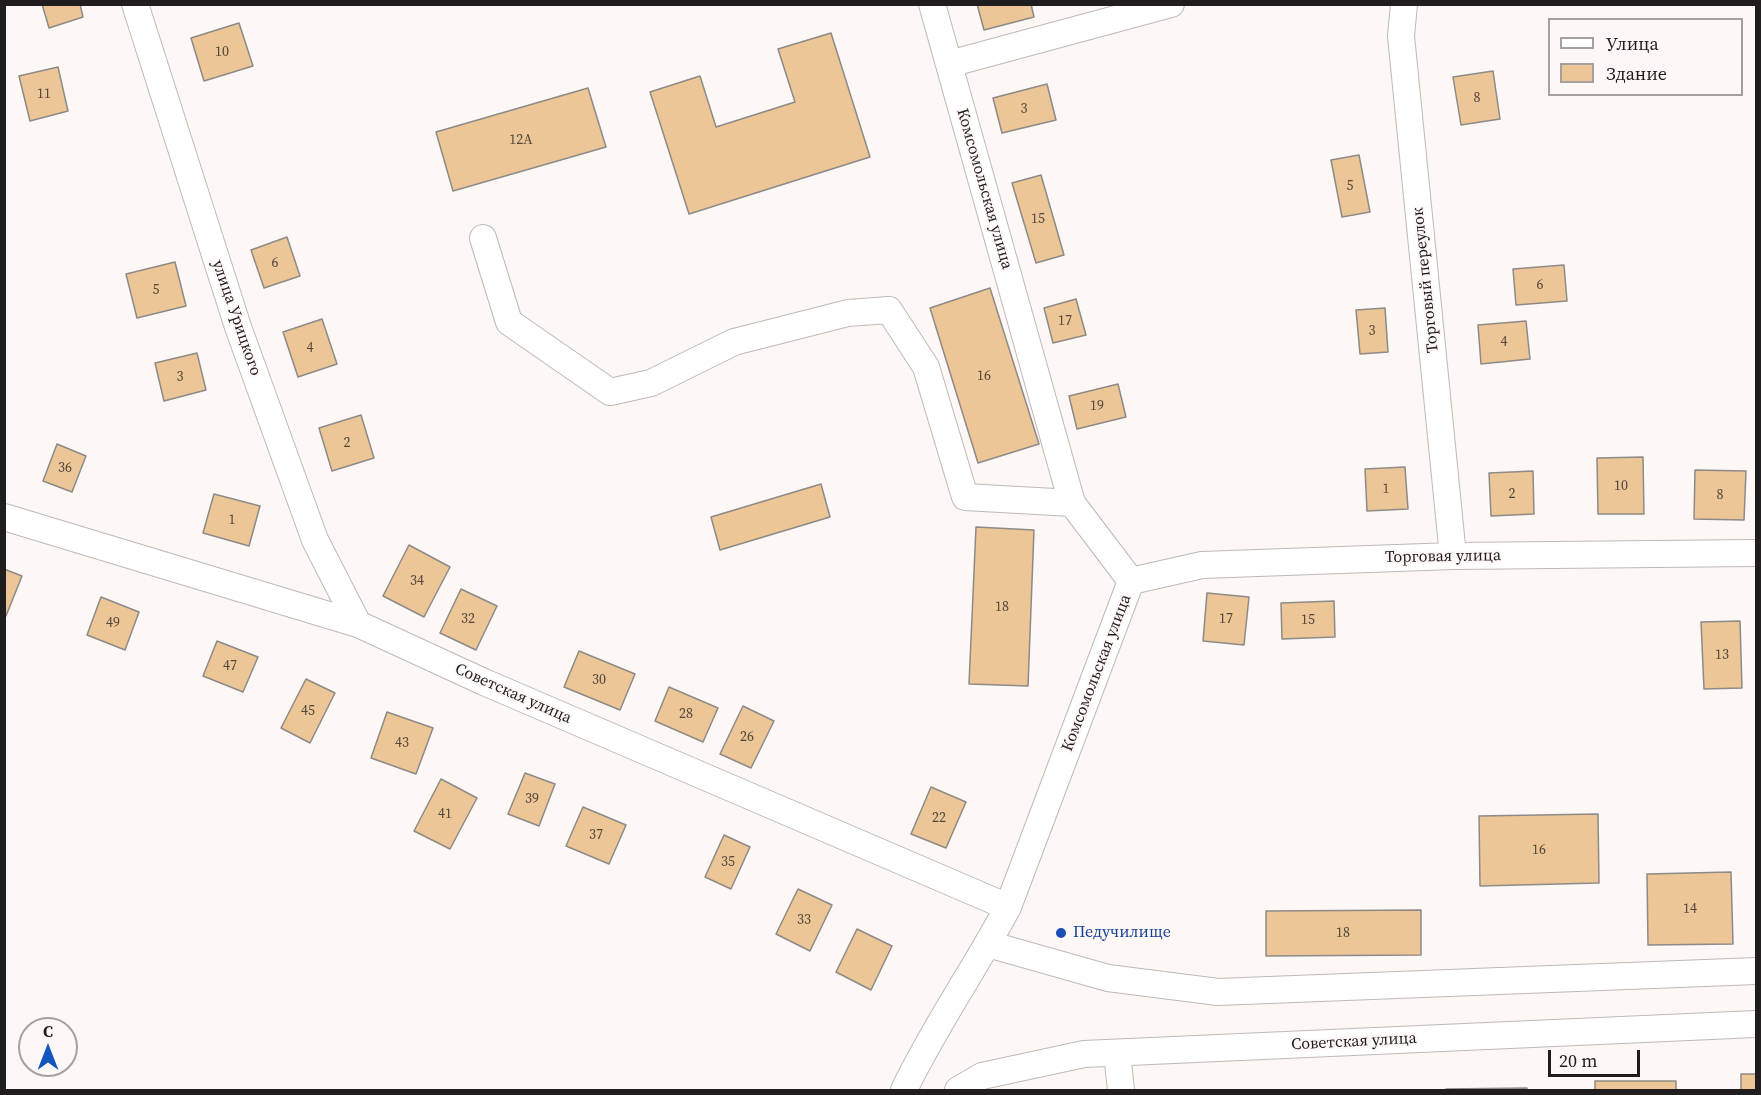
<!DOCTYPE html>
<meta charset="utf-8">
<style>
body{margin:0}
#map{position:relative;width:1761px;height:1095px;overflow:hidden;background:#fdf8f6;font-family:"Source Serif 4",serif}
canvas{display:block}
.frame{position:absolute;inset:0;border:6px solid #1f1d1d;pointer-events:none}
.legend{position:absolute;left:1548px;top:18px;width:195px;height:78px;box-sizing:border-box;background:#fdf8f6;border:2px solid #a4a09f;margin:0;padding:8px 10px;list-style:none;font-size:18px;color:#1f1d1d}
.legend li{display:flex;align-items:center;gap:12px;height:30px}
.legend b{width:30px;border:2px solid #a4a09f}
.north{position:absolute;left:18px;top:1017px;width:60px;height:60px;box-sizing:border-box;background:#fdf8f6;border:2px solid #a4a09f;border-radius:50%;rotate:0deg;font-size:16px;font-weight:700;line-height:24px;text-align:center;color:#1f1d1d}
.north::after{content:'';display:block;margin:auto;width:21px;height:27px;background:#1454bf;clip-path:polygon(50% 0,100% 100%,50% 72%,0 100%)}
.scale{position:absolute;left:1548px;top:1050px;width:92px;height:27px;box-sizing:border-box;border:3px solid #1f1d1d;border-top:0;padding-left:8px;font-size:18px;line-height:21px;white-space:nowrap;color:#1f1d1d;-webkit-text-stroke:4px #fdf8f6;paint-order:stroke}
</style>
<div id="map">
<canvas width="1761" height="1095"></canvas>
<div class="frame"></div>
<ul class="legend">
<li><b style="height:8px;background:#fff"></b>Улица</li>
<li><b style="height:16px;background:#ecc696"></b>Здание</li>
</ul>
<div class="north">С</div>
<div class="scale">20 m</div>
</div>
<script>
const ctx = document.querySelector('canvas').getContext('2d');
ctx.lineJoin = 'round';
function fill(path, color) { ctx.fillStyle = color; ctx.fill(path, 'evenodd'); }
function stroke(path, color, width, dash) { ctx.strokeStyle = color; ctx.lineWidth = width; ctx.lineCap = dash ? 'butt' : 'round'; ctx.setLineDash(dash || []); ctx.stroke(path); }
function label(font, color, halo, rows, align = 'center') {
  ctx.font = font + ' "Source Serif 4",serif'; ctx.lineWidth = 4.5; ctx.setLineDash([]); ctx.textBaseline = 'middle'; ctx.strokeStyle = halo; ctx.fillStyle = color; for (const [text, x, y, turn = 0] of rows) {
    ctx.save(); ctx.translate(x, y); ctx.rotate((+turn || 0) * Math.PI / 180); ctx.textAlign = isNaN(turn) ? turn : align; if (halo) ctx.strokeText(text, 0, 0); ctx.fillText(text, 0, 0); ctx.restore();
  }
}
const building = new Path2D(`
 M42,4H80L83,17L49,28Z
 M977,4H1031L1034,17L984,30Z
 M239,23L253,66L204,81L191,38Z
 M831,33L870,157L689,214L650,92L700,76L716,127L795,102L778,49Z
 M58,67L68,111L30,121L19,76Z
 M1493,71L1500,119L1461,125L1453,77Z
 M1047,84L1056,120L1002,133L993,98Z
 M588,88L606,147L453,191L436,132Z
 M1359,155L1370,212L1342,217L1331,160Z
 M1041,175L1064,255L1036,263L1012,183Z
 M287,237L300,276L264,288L251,250Z
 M175,262L186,306L137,318L126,274Z
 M1564,265L1567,301L1516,305L1513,269Z
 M990,288L1039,444L978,463L930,308Z
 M1076,299L1086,335L1053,343L1044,308Z
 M1385,308L1388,352L1360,354L1356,310Z
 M322,319L337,364L298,377L283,332Z
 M1526,321L1530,359L1481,364L1478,325Z
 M197,353L206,390L164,401L155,363Z
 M1118,384L1126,417L1077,429L1069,396Z
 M361,415L374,458L332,471L319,428Z
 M57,444L86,456L72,492L43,481Z
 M1643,457L1644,514H1598L1597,458Z
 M1405,467L1408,509L1367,511L1365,469Z
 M1695,470L1746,471L1744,520L1694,519Z
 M1533,471L1534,514L1491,516L1489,473Z
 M821,484L830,517L720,550L711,517Z
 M214,494L260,506L249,546L203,533Z
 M976,527L1034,530L1028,686L969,684Z
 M409,545L450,567L424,617L383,596Z
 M4,569L22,576L6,616L4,615Z
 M461,589L497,606L476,650L440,633Z
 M1207,593L1249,597L1244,645L1203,641Z
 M101,597L139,612L125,650L87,635Z
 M1334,601L1335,637L1282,639L1281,603Z
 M1740,621L1742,688L1704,689L1701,622Z
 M217,641L258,657L243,692L203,676Z
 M579,651L635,674L620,710L564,687Z
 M306,679L335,693L310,743L281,728Z
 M669,687L718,708L703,742L655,721Z
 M743,706L774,721L751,768L720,754Z
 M387,712L433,728L416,774L371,758Z
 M525,773L555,784L539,826L508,814Z
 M441,779L477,798L450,849L414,831Z
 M931,787L966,802L946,848L911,834Z
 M583,807L626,825L609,864L566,846Z
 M1598,814L1599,883L1480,886L1479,816Z
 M724,835L750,847L731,889L705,877Z
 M1731,872L1733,944L1648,945L1647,874Z
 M798,889L832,905L810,951L776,934Z
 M1421,910V955L1266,956V911Z
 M857,929L892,946L871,990L836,972Z
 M1741,1074H1756V1090H1741Z
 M1595,1081H1676V1090H1595Z
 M1527,1088V1090H1446V1089Z`);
fill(building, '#ecc696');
stroke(building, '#8d8a87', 1.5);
const street = new Path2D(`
 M135,4L238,327L315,540L358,624
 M1404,4L1401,36L1453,556
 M949,64L1171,4
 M483,238L509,322L610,392L651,383L734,342L848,313L889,310L926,367L965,497L1072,503
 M4,517L358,624L484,682L1008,907
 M1131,581L1202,565L1453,556L1756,553
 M988,944L1108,978L1218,992L1756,971
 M1117,1053L1121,1090
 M904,1090C934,1027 975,969 1008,907L1131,581L1072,503L932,4
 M958,1090L982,1076L1084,1054L1756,1024`);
stroke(street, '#beb9b7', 28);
stroke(street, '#fff', 26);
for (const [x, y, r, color] of [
 [1061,933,6,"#1a4fb4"]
]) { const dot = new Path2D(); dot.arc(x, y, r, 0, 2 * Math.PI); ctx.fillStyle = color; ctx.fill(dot); stroke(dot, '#fdf8f6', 2); }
label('14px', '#52473b', null, [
 ["10",222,52],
 ["11",44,94],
 ["8",1477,98],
 ["3",1024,109],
 ["12А",521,140],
 ["5",1350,186],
 ["15",1038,219],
 ["6",275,263],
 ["6",1540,285],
 ["5",156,290],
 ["17",1065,321],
 ["3",1372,331],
 ["4",1504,342],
 ["4",310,348],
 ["16",984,376],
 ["3",180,377],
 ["19",1097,406],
 ["2",347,443],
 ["36",65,468],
 ["10",1621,486],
 ["1",1386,489],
 ["2",1512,494],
 ["8",1720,495],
 ["1",232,520],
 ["34",417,581],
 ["18",1002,607],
 ["32",468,619],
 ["17",1226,619],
 ["15",1308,620],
 ["49",113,623],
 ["13",1722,655],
 ["47",230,666],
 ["30",599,680],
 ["45",308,711],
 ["28",686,714],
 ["26",747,737],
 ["43",402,743],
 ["39",532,799],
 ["41",445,814],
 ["22",939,818],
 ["37",596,835],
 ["16",1539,850],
 ["35",728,862],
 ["14",1690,909],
 ["33",804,920],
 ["18",1343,933]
]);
label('16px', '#1f1d1d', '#fdf8f6', [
 ["Комсомольская улица",984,189,74],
 ["Торговый переулок",1426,280,-96],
 ["улица Урицкого",236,318,71],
 ["Торговая улица",1443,557,-1],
 ["Комсомольская улица",1097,673,-69],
 ["Советская улица",513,694,24],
 ["Советская улица",1354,1042,-3]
]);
label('16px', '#164399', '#fdf8f6', [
 ["Педучилище",1073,933]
], 'left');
</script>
